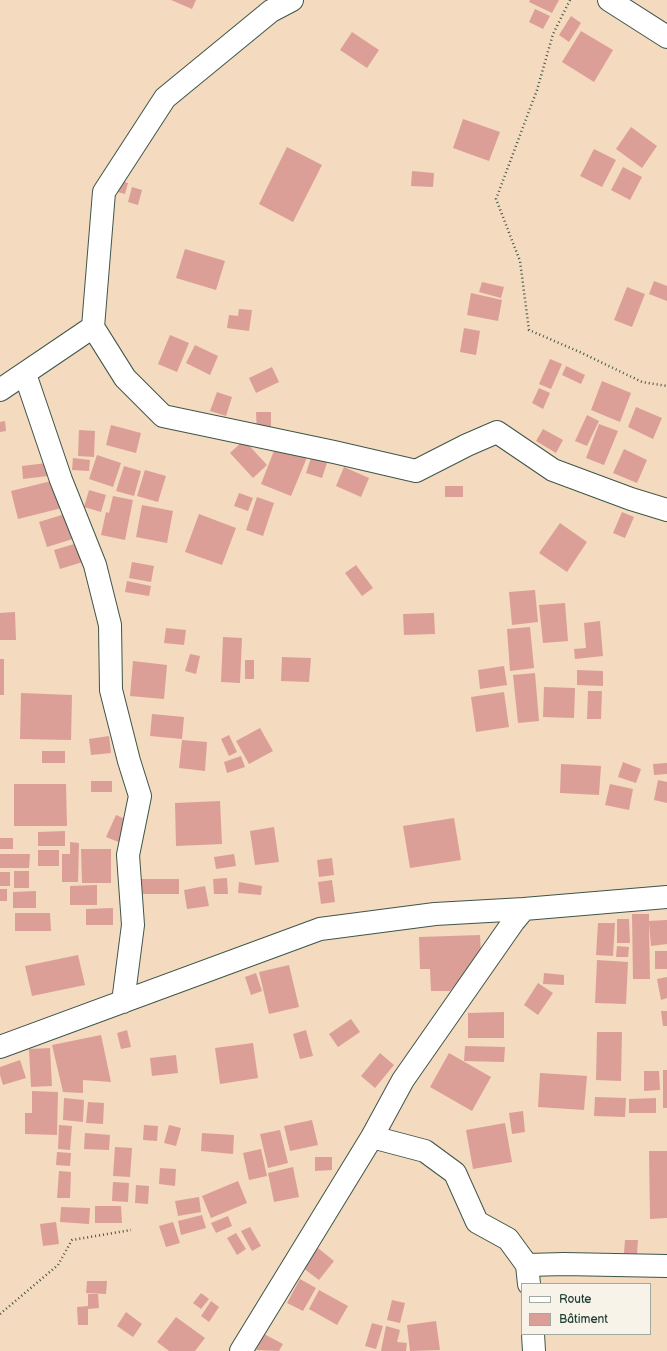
<!DOCTYPE html>
<meta charset="utf-8">
<style>
body{margin:0}
#map{position:relative;width:667px;height:1351px;overflow:hidden;background:#f4dabe;font-family:"Balsamiq Sans",sans-serif}
canvas{display:block}
.legend{position:absolute;left:521px;top:1283px;width:130px;height:52px;box-sizing:border-box;background:#f7f3e8;border:1px solid #a1aaa0;margin:0;padding:5px 7px;list-style:none;font-size:12px;color:#1f3d34}
.legend li{display:flex;align-items:center;gap:8px;height:20px}
.legend b{width:20px;border:1px solid #a1aaa0}
</style>
<div id="map">
<canvas width="667" height="1351"></canvas>
<ul class="legend">
<li><b style="height:5px;background:#fff"></b>Route</li>
<li><b style="height:11px;background:#dc9f98"></b>Bâtiment</li>
</ul>
</div>
<script>
const ctx = document.querySelector('canvas').getContext('2d');
ctx.lineJoin = 'round';
function fill(path, color) { ctx.fillStyle = color; ctx.fill(path, 'evenodd'); }
function stroke(path, color, width, dash) { ctx.strokeStyle = color; ctx.lineWidth = width; ctx.lineCap = dash ? 'butt' : 'round'; ctx.setLineDash(dash || []); ctx.stroke(path); }
fill(new Path2D(`
 M171,0H196L192,9Z
 M530,0H559L552,13L529,2Z
 M535,9L550,16L543,29L529,22Z
 M571,16L581,23L569,42L559,35Z
 M581,31L613,50L594,82L562,62Z
 M352,32L379,50L367,68L340,50Z
 M463,119L500,132L489,161L453,148Z
 M631,127L657,146L642,168L616,149Z
 M287,147L322,165L293,222L259,204Z
 M594,149L616,160L602,187L580,176Z
 M623,167L642,177L630,200L611,190Z
 M412,171L434,173L433,187L411,186Z
 M118,180L128,183L125,194L114,191Z
 M132,187L142,190L138,205L128,202Z
 M185,249L225,261L216,290L176,278Z
 M654,281L667,286V301L649,294Z
 M482,282L504,287L501,298L479,292Z
 M627,287L645,294L632,327L614,320Z
 M471,293L502,300L498,321L467,315Z
 M239,309L252,310L249,331L227,328L229,315L238,316Z
 M464,328L480,331L476,355L460,352Z
 M170,335L189,343L177,372L158,364Z
 M195,345L218,356L210,375L186,363Z
 M550,359L562,364L551,389L539,384Z
 M566,366L585,375L581,384L562,375Z
 M272,367L279,382L256,393L249,378Z
 M602,381L631,393L620,422L591,410Z
 M539,388L550,393L543,409L532,403Z
 M217,392L232,397L226,416L210,411Z
 M636,407L662,418L653,439L628,427Z
 M256,412H271V431L257,432Z
 M587,415L599,421L587,446L575,441Z
 M5,421L6,431L0,432V422Z
 M599,424L618,431L604,465L586,458Z
 M111,425L141,433L136,453L106,445Z
 M543,429L563,440L556,453L536,441Z
 M79,430L95,431L94,457L78,456Z
 M244,440L267,465L253,478L230,453Z
 M277,443L308,455L291,496L261,484Z
 M624,449L647,460L637,483L613,473Z
 M313,452L329,457L322,478L306,473Z
 M97,455L121,463L113,487L89,479Z
 M73,458L90,460L89,471L72,470Z
 M47,463L48,476L23,479L22,466Z
 M124,466L141,471L134,496L116,491Z
 M344,467L369,478L361,497L336,486Z
 M145,470L166,476L158,502L137,496Z
 M55,480L62,508L18,519L11,491Z
 M445,486H463V497H445Z
 M89,490L106,495L101,512L84,507Z
 M239,493L253,498L248,511L234,506Z
 M113,496L133,500L125,540L101,535L106,512L109,513Z
 M257,497L274,503L263,536L246,530Z
 M142,505L173,511L167,543L136,537Z
 M622,512L634,517L625,538L613,533Z
 M68,513L76,538L47,547L39,522Z
 M199,514L236,528L222,565L185,552Z
 M560,523L587,542L567,572L539,553Z
 M81,542L86,561L60,569L54,550Z
 M132,562L154,566L151,582L129,578Z
 M356,565L373,588L362,596L345,573Z
 M127,581L151,586L149,596L125,592Z
 M535,590L538,622L512,625L509,592Z
 M565,603L568,641L543,643L539,605Z
 M15,612L16,640H0V613Z
 M434,613L435,634L404,635L403,614Z
 M600,621L603,656L575,659L574,649L586,648L584,623Z
 M530,627L534,668L510,671L507,629Z
 M166,628L186,630L184,645L164,643Z
 M223,637L242,638L240,683L221,682Z
 M190,654L200,656L196,674L185,671Z
 M282,657L311,658L309,682L281,681Z
 M0,659H4V695H0Z
 M245,660H254V679H245Z
 M133,661L167,665L164,699L130,696Z
 M504,666L507,685L480,689L478,670Z
 M577,670L603,671V686L577,685Z
 M535,673L539,721L518,723L513,675Z
 M544,687L575,688L574,718L543,717Z
 M588,691H602L601,719H587Z
 M504,692L509,727L476,732L471,697Z
 M21,693L72,695L71,740L20,739Z
 M152,714L184,717L182,739L150,736Z
 M260,728L273,751L249,764L236,741Z
 M229,735L237,752L229,756L221,739Z
 M109,736L111,753L91,755L89,739Z
 M182,740L207,742L205,771L179,768Z
 M42,751H65V763H42Z
 M241,756L245,767L227,773L224,762Z
 M623,762L641,769L636,783L618,777Z
 M667,763V774L654,775L653,764Z
 M561,764L601,766L599,795L560,793Z
 M658,780L667,782V803L654,800Z
 M91,781H112V792H91Z
 M14,784H66L67,826H14Z
 M610,784L633,789L629,810L605,805Z
 M220,801L222,844L176,846L175,803Z
 M116,815L130,821L121,843L106,837Z
 M454,818L461,860L410,868L403,826Z
 M274,827L279,862L255,865L250,831Z
 M65,831V846H38V832Z
 M0,838H13V849H0Z
 M70,842L79,843L78,882H62V854H70Z
 M81,849H111V883H82Z
 M38,850H59V866H38Z
 M0,854H30L29,868H0Z
 M234,854L236,866L216,869L214,857Z
 M332,858L334,875L319,877L317,860Z
 M14,871H29V888H14Z
 M0,872H10V886H0Z
 M227,878L228,894H214L213,879Z
 M139,879H179V894H139Z
 M332,880L335,902L321,904L318,882Z
 M239,882L262,886L261,895L238,893Z
 M97,885V905H70V886Z
 M205,886L209,906L187,909L184,890Z
 M0,889H7V901H0Z
 M36,891V908H13V892Z
 M113,908V925H86V909Z
 M15,913H50L51,931H15Z
 M632,914H649V921L667,920V944L651,946L649,923L650,979H633Z
 M617,919H629L630,943H617Z
 M598,923H615L613,956L596,955Z
 M480,935L481,955L450,991H431L430,969H420L419,937Z
 M617,946L629,947L628,957H616Z
 M655,951H667V969H655Z
 M78,955L85,985L32,996L25,966Z
 M597,960L628,962L626,1004L595,1003Z
 M289,965L299,1007L269,1014L259,972Z
 M256,973L262,991L251,995L245,977Z
 M544,973L564,975V985L543,984Z
 M667,977V998L661,1000L657,979Z
 M538,983L553,993L538,1015L524,1005Z
 M661,1011H667V1026H663Z
 M504,1012V1038H468V1013Z
 M351,1019L360,1032L338,1047L329,1034Z
 M127,1030L131,1047L121,1049L117,1033Z
 M306,1030L313,1056L300,1059L293,1034Z
 M597,1032H622L621,1081L596,1080Z
 M101,1035L111,1082L83,1080V1093L63,1092L52,1045Z
 M253,1043L258,1078L220,1084L215,1048Z
 M465,1046L505,1047L504,1062L464,1061Z
 M50,1048L52,1086L31,1087L29,1049Z
 M380,1053L394,1065L375,1088L361,1076Z
 M449,1053L491,1077L472,1111L430,1087Z
 M176,1055L178,1073L152,1076L150,1058Z
 M20,1060L26,1078L3,1085L0,1075V1067Z
 M663,1070H667V1108H663Z
 M644,1071H659L660,1090L644,1091Z
 M540,1073L587,1076L584,1110L538,1107Z
 M32,1091L58,1092L57,1135L25,1134V1113H32Z
 M595,1097L626,1098L625,1117L594,1116Z
 M64,1098L84,1100L83,1122L63,1120Z
 M656,1098V1113H629V1099Z
 M88,1102L104,1103L103,1124L86,1123Z
 M523,1111L525,1132L512,1134L509,1113Z
 M312,1120L318,1145L290,1151L284,1126Z
 M505,1123L512,1162L473,1169L466,1130Z
 M59,1125L72,1126L70,1150L58,1149Z
 M144,1125L158,1126L157,1141L143,1140Z
 M169,1125L181,1128L176,1146L164,1143Z
 M280,1130L288,1163L268,1168L260,1134Z
 M85,1133L110,1135L109,1150L84,1149Z
 M202,1133L234,1135L233,1154L201,1151Z
 M115,1147L132,1148L130,1177L113,1176Z
 M261,1149L267,1176L249,1180L243,1153Z
 M649,1151H667V1218L650,1219Z
 M57,1152L71,1153L70,1166L56,1165Z
 M315,1157H332V1170L315,1171Z
 M293,1167L299,1197L274,1202L268,1173Z
 M160,1168L176,1169L175,1186L159,1184Z
 M59,1171L71,1172L70,1198H57Z
 M238,1181L247,1203L211,1218L202,1196Z
 M113,1182L129,1183L128,1202L112,1201Z
 M136,1185L149,1186L148,1204L135,1203Z
 M199,1197L201,1212L178,1216L175,1201Z
 M95,1206H121L122,1223H95Z
 M61,1207L90,1208L89,1224L60,1222Z
 M202,1215L206,1228L181,1235L178,1221Z
 M228,1216L232,1226L216,1233L211,1223Z
 M56,1222L59,1244L43,1246L40,1224Z
 M173,1222L180,1243L166,1247L159,1226Z
 M250,1227L261,1246L252,1251L241,1231Z
 M236,1233L246,1249L237,1255L227,1238Z
 M625,1240H638L637,1254L624,1253Z
 M318,1248L334,1261L319,1280L303,1268Z
 M300,1279L316,1288L303,1311L287,1303Z
 M87,1281H107L106,1294L86,1293Z
 M319,1290L348,1306L337,1325L309,1309Z
 M201,1293L209,1299L201,1309L193,1303Z
 M88,1294H98L99,1308L88,1309V1325H78L77,1307L88,1306Z
 M392,1300L405,1303L400,1323L387,1320Z
 M211,1301L219,1307L209,1322L201,1316Z
 M126,1312L142,1324L133,1337L117,1326Z
 M176,1317L205,1338L195,1351H169L157,1342Z
 M436,1321L440,1350L410,1351L407,1325Z
 M372,1323L383,1326L376,1349L365,1346Z
 M386,1326L400,1330L397,1342L407,1343L406,1351H381Z
 M264,1334L283,1344L279,1351L256,1350Z`), '#dc9f98');
const minor = new Path2D(`
 M609,0L667,37
 M93,327L125,378L163,416L334,452L416,471L467,445L497,432L553,470L631,499L667,510
 M25,374L61,480L95,565L110,625L111,690L129,761L140,796L128,855L133,925L123,1002
 M0,390L93,327L104,192L165,98L271,11L292,0
 M0,1047L320,929L435,914L524,909L667,897
 M372,1137L425,1151L455,1173L477,1222L508,1239L527,1265L564,1264L667,1266
 M527,1265L529,1284
 M533,1334L534,1351
 M241,1351L372,1137L403,1080L514,921L524,909`);
stroke(minor, '#3f5549', 24);
stroke(new Path2D(`
 M570,0L553,34L537,90L496,199L520,261L529,330L582,353L642,382L667,386
 M0,1314L58,1265L72,1240L131,1230`), '#3f5549', 2.5, [1, 3]);
stroke(minor, '#fff', 22);
</script>
